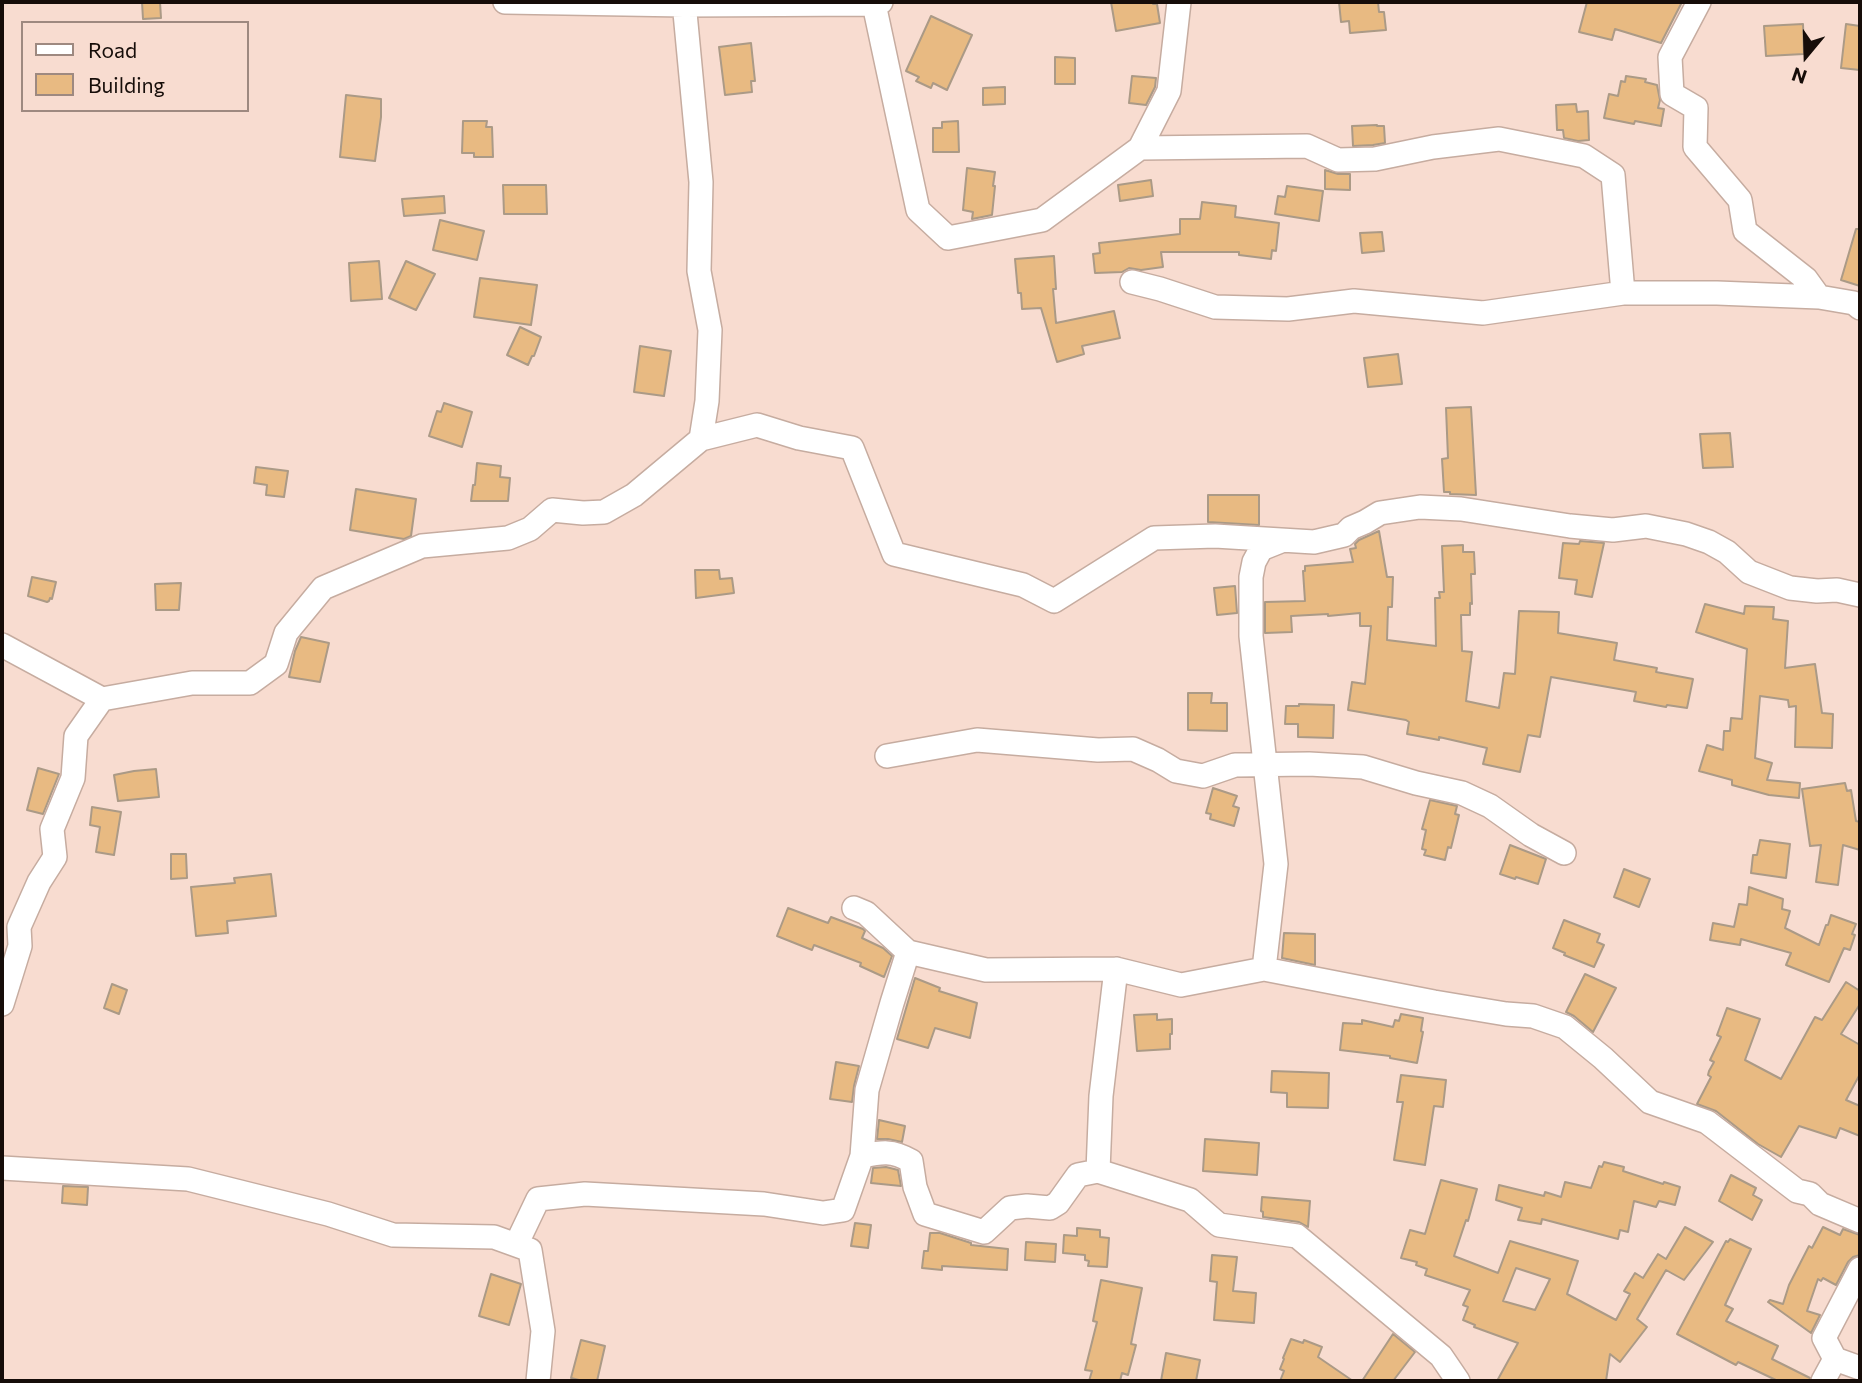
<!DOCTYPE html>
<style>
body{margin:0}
#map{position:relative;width:1862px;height:1383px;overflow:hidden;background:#f8dcd0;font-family:Commissioner,sans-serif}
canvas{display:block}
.frame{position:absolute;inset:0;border:4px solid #160d09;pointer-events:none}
.legend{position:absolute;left:21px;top:21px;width:228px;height:91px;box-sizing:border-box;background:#f8dcd0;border:2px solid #9e8980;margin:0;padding:9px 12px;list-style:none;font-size:21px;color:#160d09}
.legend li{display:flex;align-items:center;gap:14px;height:35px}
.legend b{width:35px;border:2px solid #9e8980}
.north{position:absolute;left:1771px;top:21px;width:70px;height:70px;-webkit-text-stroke:5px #f8dcd0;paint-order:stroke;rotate:199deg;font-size:19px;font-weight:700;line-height:28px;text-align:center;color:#160d09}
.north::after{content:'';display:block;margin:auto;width:24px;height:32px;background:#160d09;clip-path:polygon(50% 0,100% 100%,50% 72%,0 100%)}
</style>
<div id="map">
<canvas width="1862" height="1383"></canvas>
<div class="frame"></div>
<ul class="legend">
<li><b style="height:9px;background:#fff"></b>Road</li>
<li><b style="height:19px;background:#e8ba82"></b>Building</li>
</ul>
<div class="north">N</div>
</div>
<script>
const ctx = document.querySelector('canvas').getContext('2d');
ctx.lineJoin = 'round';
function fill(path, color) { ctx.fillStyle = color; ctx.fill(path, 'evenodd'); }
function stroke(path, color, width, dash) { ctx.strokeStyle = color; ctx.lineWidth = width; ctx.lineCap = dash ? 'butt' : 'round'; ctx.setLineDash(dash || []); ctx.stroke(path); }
const building = new Path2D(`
 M142,2H160L161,18L143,19Z
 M1111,2H1153V4H1157L1160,23L1116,31Z
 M1339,2H1378L1379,12H1384L1386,30L1350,33L1349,21L1341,22Z
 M1587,2H1682L1661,43L1615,29L1612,40L1579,32Z
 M931,16L972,35L947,90L933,83L931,88L916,81L919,77L906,71Z
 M1803,24L1804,54L1766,56L1764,26Z
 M1846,24L1860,26V70L1841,68Z
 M751,43L755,81H751L752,92L725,95L719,47Z
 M1055,57L1075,58V84H1055Z
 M1132,76L1156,78L1155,87L1146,105L1129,103Z
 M1626,76L1646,79L1645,82L1657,85L1660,100L1658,108L1664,109L1661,126L1635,121L1634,124L1604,118L1609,94L1618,96L1621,81L1625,82Z
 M1005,87V104L983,105V88Z
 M346,95L381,99V117L375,161L340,157Z
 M1576,104L1577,112L1588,111L1589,140L1578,141L1564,138L1563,130H1557L1556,105Z
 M463,121H487L486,127H492L493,157H474V153H462Z
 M958,121L959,152H933V128H942V122Z
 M1377,125V126H1384L1385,143L1373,145L1353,146L1352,126Z
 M967,168L995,172L993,186H995L992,215L972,219L973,212L963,210Z
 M1325,170L1338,174H1350V190L1325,189Z
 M1151,180L1153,196L1120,201L1118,185Z
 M503,185H546L547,214H504Z
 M1287,186L1323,191L1319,221L1275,214L1278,196L1285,197Z
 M444,196L445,213L404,216L402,199Z
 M1202,202L1236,206L1235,217L1279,223L1276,251L1272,250L1271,259L1239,255V252H1161L1163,267L1141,270L1129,268L1122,272L1095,273L1093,254L1100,253L1099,243L1180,234V219H1200Z
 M440,220L484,231L477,260L433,250Z
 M1856,229H1860V286L1841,280Z
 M1382,232L1384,251L1362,253L1360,233Z
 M1054,256L1056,289H1053L1056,323L1114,311L1120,338L1082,346L1084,354L1057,362L1041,308L1022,309L1021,293H1018L1015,259Z
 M379,261L382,299L351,301L349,263Z
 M406,261L435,274L416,310L389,298Z
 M480,278L537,285L531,325L474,317Z
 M520,327L541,337L534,356H532L528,365L507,355Z
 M640,346L671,351L664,396L634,392Z
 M1398,354L1402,384L1368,387L1364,358Z
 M444,403L472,412L462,447L429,436L437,411L441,412Z
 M1471,407L1476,495L1450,494V492H1444L1442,459L1448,458L1446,408Z
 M1730,433L1733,467L1703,468L1700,434Z
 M477,463L501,466L500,477L510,478L508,501H471L473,485H475Z
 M256,467L288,471L284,497L266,495L267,485L254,483Z
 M356,489L416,499L411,536L404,539L350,530Z
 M1208,495H1259V525L1208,522Z
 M1379,531L1387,577H1393L1392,607H1388L1387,640L1436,646L1435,598H1440L1439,592H1444L1442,546L1463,545V552H1474L1475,574H1471L1472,604L1470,603V615H1461L1462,651L1472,652L1466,701L1499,708L1504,673L1515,674L1519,611L1559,612L1558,633L1617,643L1614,660L1657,668L1656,672L1693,679L1687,708L1667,705L1666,707L1634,701L1636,692L1551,677L1540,737L1528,735L1520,772L1483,764L1487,748L1439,737V740L1407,734L1409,722L1406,720L1348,710L1352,682L1365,684L1371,626H1360V613L1328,616V614L1291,616L1292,632L1265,633V602L1305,601L1303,571H1305V566L1353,562L1350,549L1356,548L1355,544L1359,540Z
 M1580,541L1604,543L1592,597L1575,594L1577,580L1559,578L1563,543L1579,544Z
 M695,570H719L720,579L732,578L734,593L696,598Z
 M32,577L56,582L52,599L50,598L49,601L47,602L28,596Z
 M181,583L179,610H156L155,584Z
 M1235,586L1237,613L1217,615L1214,588Z
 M1705,604L1744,614L1745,606L1774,607L1773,619L1788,621L1785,668L1815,664L1822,713L1833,714L1832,748L1795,747L1796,706L1789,707L1788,700L1760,696L1755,758L1772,763L1767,780L1800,783L1799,798L1769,795L1732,785V780L1699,771L1707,745L1723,750L1724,731H1730L1731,718L1742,719L1747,649L1696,632Z
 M301,637L329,643L320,682L289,677L295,651Z
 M1188,693H1212L1211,703H1227V731L1188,730Z
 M1299,704L1334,705L1333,738L1298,737V724H1285L1286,706H1299Z
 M38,768L59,774L43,814L27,810Z
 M156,769L159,797L118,801L114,775L134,771Z
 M1845,783L1847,791L1851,790L1856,821L1860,822V850L1843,845L1838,885L1816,882L1821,845L1810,846L1802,789Z
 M1213,788L1237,796L1233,806L1239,808L1234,826L1210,819L1211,814L1206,813Z
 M1430,800L1457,806L1455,814L1459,815L1451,848L1448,847L1445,860L1424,855L1426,850L1422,849L1426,830L1422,829Z
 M92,807L121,812L114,855L96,852L100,827L90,825Z
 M1760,840L1790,844L1786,878L1751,873L1753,855H1757Z
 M1510,845L1546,859L1538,884L1516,877L1515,879L1500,874Z
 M171,854H186L187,878L171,879Z
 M1624,869L1650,879L1639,907L1614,897Z
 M271,874L276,916L227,921L228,933L196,936L191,887L235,883L234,878Z
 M1749,887L1783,899L1782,909L1790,911L1785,928L1819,945L1826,925H1828L1831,915L1856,924L1852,934L1855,935L1850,950L1844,948L1829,982L1786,965L1791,953L1741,939L1740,945L1710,940L1713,923L1734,927L1739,904L1747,905Z
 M788,908L828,923L831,917L863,929L865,931L862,938L883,948L892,956L884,977L860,966L861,963L814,945L812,950L777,936Z
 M1564,920L1600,934L1597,942L1604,945L1594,967L1564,955L1565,953L1553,948Z
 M1284,933L1315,934V965L1282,958Z
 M1585,974L1616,988L1593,1032L1574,1016L1566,1012Z
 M915,978L940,988L939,991L977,1003L970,1038L935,1028L928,1048L897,1039Z
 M1846,982L1860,991V1004L1841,1034L1860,1045V1074L1846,1100L1860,1106V1136L1840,1128L1836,1138L1799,1126L1781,1157L1758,1144L1716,1111L1697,1104L1711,1077L1708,1075L1709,1071L1714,1062L1710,1060L1721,1037L1717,1035L1727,1008L1760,1019L1745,1060L1781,1079L1815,1017L1822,1020Z
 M112,984L127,990L119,1014L104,1008Z
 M1157,1014V1020L1172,1019V1034H1170V1049L1137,1051L1134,1015Z
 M1401,1014L1423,1018L1421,1031L1423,1032L1417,1063L1390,1058V1056L1340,1050L1343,1023L1362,1024V1020L1393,1027L1395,1020L1399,1021Z
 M836,1062L859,1066L854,1086L852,1102L830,1099Z
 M1272,1071L1329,1073L1328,1108L1287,1107V1093L1271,1092Z
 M1401,1075L1446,1080L1443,1107L1434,1106L1425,1165L1394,1160L1403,1102H1397Z
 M879,1120L905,1126L902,1142L888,1139H877Z
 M1205,1139L1259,1143L1257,1175L1203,1171Z
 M1604,1162L1624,1167L1623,1171L1663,1184L1664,1182L1680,1187L1675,1205L1659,1201L1656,1207L1634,1201L1628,1232L1620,1230L1618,1239L1542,1219L1541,1224L1518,1220L1522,1208L1496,1200L1499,1185L1544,1196L1545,1192L1561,1197L1565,1182L1591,1188L1599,1166L1602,1167Z
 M886,1167L898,1170L901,1186L871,1183L873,1168Z
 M1731,1175L1756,1188L1753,1195L1762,1200L1752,1220L1719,1201Z
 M1441,1180L1477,1189L1468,1221L1466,1220L1454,1256L1498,1273L1510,1241L1578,1261L1567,1294L1616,1320L1630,1294L1624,1291L1635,1273L1643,1278L1658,1254L1666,1259L1685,1227L1713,1242L1684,1280L1666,1270L1637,1319L1647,1327L1620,1362L1610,1354L1606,1381H1497L1518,1343L1474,1327L1475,1325L1463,1320L1468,1307L1463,1305L1470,1290L1425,1275L1427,1269L1416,1265L1417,1262L1401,1258L1410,1230L1425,1234ZM1516,1268L1550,1279L1535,1310L1503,1301Z
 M63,1186L88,1187L87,1205L62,1203Z
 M1262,1197L1310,1201L1308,1227L1299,1222L1263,1217V1212L1261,1211Z
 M855,1223L871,1225L868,1248L851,1246Z
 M1823,1227L1840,1235L1843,1229L1860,1235V1255L1853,1257L1848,1262L1836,1285L1823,1278L1821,1281L1818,1279L1807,1311L1820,1315L1811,1333L1768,1302L1770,1300L1783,1304L1789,1285L1809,1246L1812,1248Z
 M1077,1228L1100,1230V1237L1109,1238L1107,1267L1088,1266L1089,1261L1085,1260V1255L1063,1253L1064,1235L1077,1236Z
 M930,1233H940L971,1243V1245L1008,1249L1007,1270L942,1266V1270L922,1268L924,1251H928Z
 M1730,1239L1751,1249L1725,1305L1733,1309L1726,1321L1778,1346L1772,1359L1810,1378L1809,1381H1778L1738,1362L1736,1365L1677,1334L1726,1241L1728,1242Z
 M1026,1242L1056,1244L1055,1262L1025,1260Z
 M1212,1255L1237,1257L1233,1291L1256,1293L1254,1323L1214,1320L1217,1282L1210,1281Z
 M491,1274L521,1284L509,1325L479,1316Z
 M1101,1280L1142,1288L1131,1344L1136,1345L1128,1375L1122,1373L1120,1381H1089L1092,1371L1085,1370L1097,1322L1093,1321Z
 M1393,1334L1415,1352L1393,1381H1362Z
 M1291,1339L1303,1343L1304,1340L1322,1347L1318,1357L1353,1381H1280L1284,1371L1280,1369L1284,1359L1283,1358Z
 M581,1340L605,1346L597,1381H583L571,1378Z
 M1166,1353L1200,1360L1196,1381H1161Z`);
fill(building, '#e8ba82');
stroke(building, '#ab9a86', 2);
const minor = new Path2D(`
 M505,2L684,5L874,4L881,2
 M684,2L701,182L699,271L710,330L707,401L701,439
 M1699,2L1670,57L1672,94L1696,108L1695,147L1740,200L1745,231L1806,279L1819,297L1854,303L1860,308
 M874,4L918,210L948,238L1042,220L1140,148L1169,91L1179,2
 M1140,148L1307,146L1338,160L1375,159L1433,147L1499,139L1584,156L1613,175L1623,293
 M1132,282L1160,289L1215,307L1288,309L1354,301L1483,313L1623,293H1717L1819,297
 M2,645L102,699
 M887,756L977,740L1098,750L1133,749L1158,760L1176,771L1203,776L1235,765L1309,764L1363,767L1416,783L1462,793L1490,806L1531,835L1564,853
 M854,908L866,913L908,952L986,970L1116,969L1181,985L1264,969L1434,1002L1506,1014L1533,1016L1565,1027L1603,1058L1650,1102L1707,1122L1797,1191L1810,1194L1820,1204L1860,1221
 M1264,969L1276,864L1251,636V577L1254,562L1261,549L1281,541
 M2,1004L20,946L19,927L39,882L55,857L52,829L73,778L76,736L102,699L192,683H250L276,664L286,633L323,588L422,546L508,538L530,529L552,510L583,513L604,512L634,495L701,439L757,425L799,438L852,448L894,554L1023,585L1054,601L1154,538L1215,536L1314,542L1344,535L1351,528L1365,522L1380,513L1420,507L1461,509L1570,526L1613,530L1646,526L1686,534L1709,542L1727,552L1749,572L1790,588L1817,591L1837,590L1860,595
 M862,1156C882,1152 892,1150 911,1161L915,1187L925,1214L984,1232L1010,1208L1027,1206L1050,1208L1058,1203L1078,1175L1098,1171L1101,1096L1116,969
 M2,1168L188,1179L328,1214L393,1235L494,1237L530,1250L543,1331L538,1381
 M1098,1171L1190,1200L1219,1225L1297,1236L1441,1356L1458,1381
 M516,1245L538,1199L585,1194L764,1204L823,1213L843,1210L862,1156L867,1090L892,1003L908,952
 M1835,1359L1824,1338L1860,1269
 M1823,1381L1835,1359L1860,1368`);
stroke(minor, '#c6aca0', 26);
stroke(minor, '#fff', 23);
</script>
